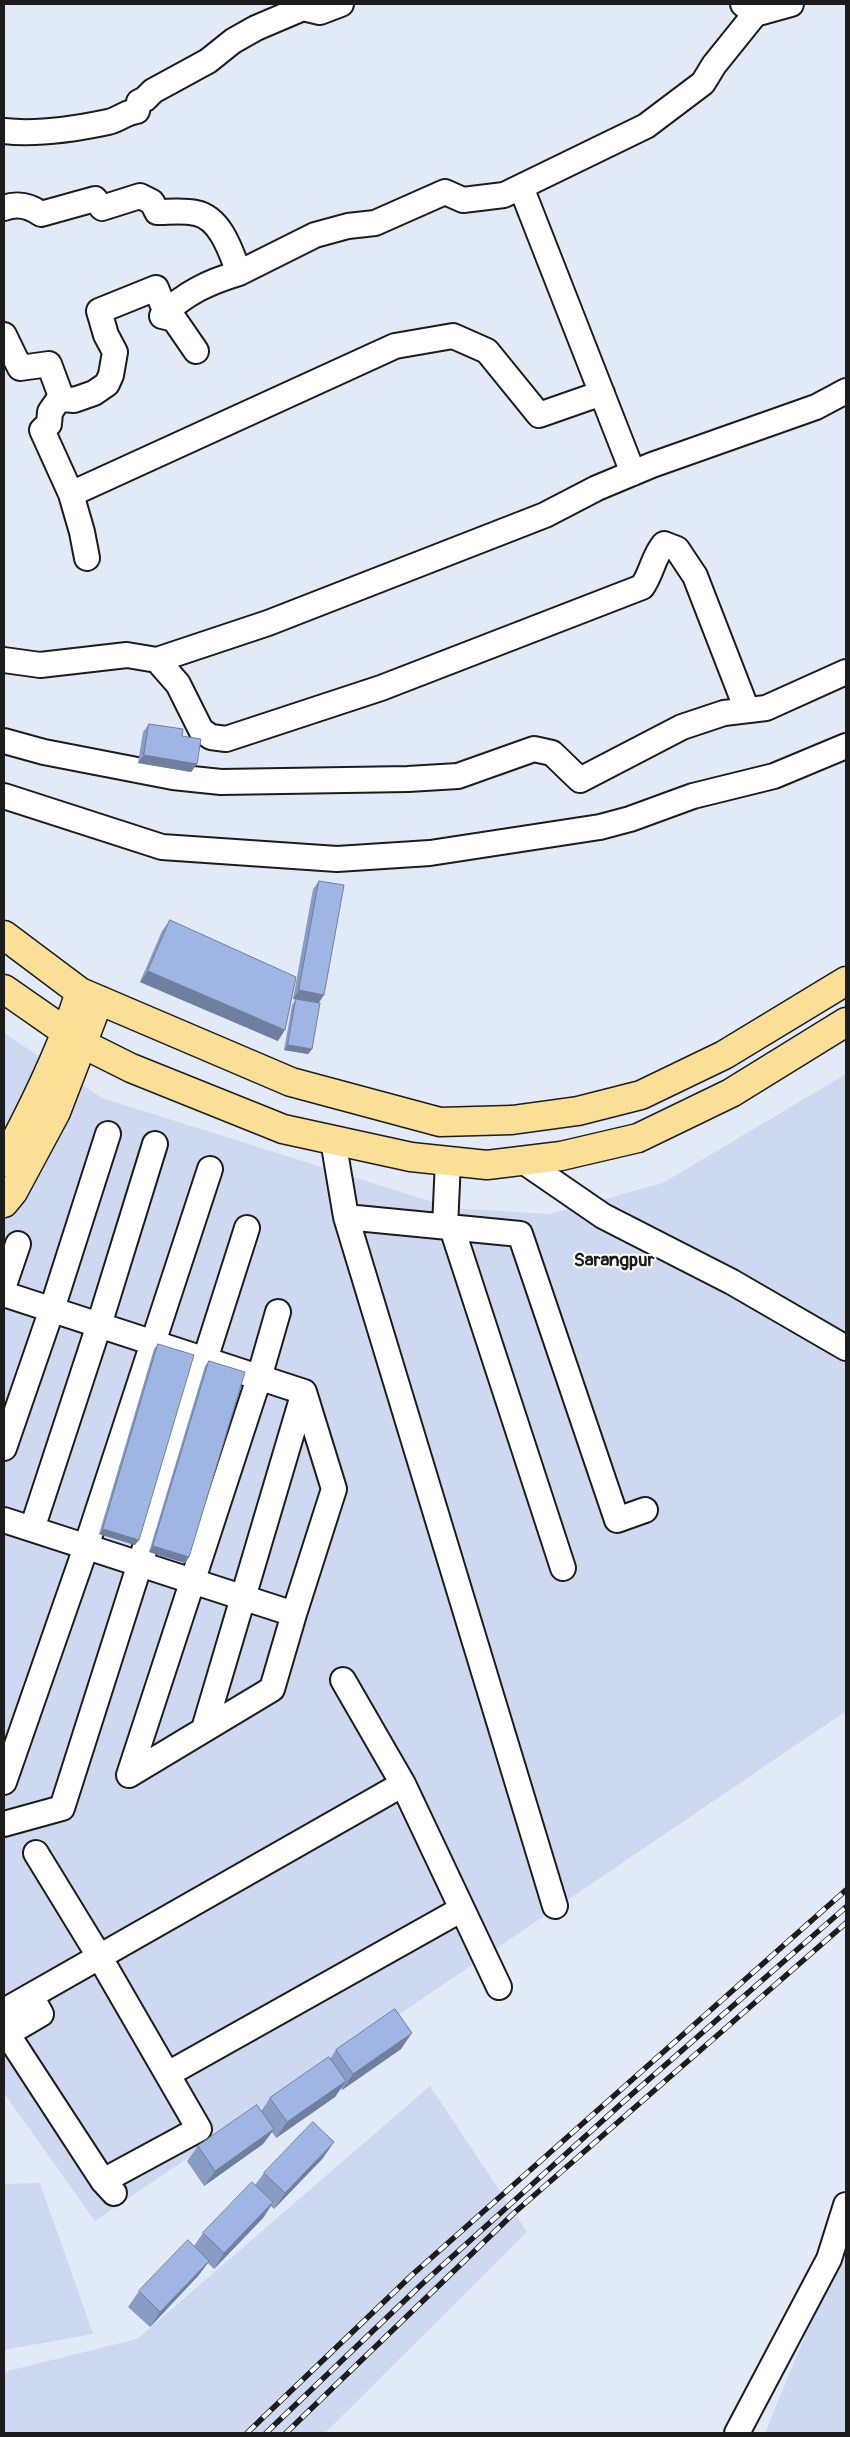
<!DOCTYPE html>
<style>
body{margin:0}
#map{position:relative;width:850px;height:2437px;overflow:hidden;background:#e2e9f7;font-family:Pangolin,sans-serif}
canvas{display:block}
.frame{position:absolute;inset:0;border:5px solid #1c1c1c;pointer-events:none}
</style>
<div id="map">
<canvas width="850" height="2437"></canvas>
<div class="frame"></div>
</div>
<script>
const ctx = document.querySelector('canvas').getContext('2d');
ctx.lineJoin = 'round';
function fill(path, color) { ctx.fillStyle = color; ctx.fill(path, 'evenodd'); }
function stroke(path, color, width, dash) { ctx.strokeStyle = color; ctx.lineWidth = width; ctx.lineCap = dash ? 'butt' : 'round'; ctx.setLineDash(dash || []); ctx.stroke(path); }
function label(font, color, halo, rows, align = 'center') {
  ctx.font = font + ' Pangolin,sans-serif'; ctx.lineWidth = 4; ctx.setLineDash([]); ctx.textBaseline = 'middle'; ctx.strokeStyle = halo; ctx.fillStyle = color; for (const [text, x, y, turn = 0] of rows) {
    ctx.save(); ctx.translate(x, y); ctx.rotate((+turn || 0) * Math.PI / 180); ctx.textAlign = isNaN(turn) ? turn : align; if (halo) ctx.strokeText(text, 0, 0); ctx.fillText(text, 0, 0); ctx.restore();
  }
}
fill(new Path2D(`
 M4,1033L102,1098L452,1208L550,1214L663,1183L846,1074V1711L95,2221L4,2093Z
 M430,2086L527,2232L325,2433H4V2372L137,2339Z
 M40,2183L93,2334L4,2350V2184Z
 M846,2236V2433H765Z`), '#ced9f1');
const minor = new Path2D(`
 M743,4L755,14L791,4
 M4,131C37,135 75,129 108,122C118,120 126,112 137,111L139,102L145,99L153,91L208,61L233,41L256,28L303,8L320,12L341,4
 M521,187L633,473
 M4,208C17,203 30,206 41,214L95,199L102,208L140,196L152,202L157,212C169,212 183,210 196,213C221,218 231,252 239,273L315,235L348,226L375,223L445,192L463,200L504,195L646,126L703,83L714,65L755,14
 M4,335L20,368L49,364L62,399L74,400L94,393L107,384L111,375L115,352L106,335L99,311L156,288L166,313
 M196,351L174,319L162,316C185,293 209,282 239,273
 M61,396L50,412L49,424L42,430L71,494L82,532L87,558
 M71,494L395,346L453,336L487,351L539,415L602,393
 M4,660L40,665L127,655L157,660L268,623L545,515L597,488L652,465L816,407L846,391
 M157,660L178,684L201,730L211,737L226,739L381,688L642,587C652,573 653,557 664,544L677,549L695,576L747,710
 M4,741L44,752L173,777L221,782L408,779L458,776L534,749L552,753L580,780L682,727L724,713L766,708L846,672
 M4,796L162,847L337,859L430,853L600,827L630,819L693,796L774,776L846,746
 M333,1140L346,1217L555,1906
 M523,1161L603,1216L732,1282L846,1348
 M346,1217L520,1234L617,1520L645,1510
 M445,1227L448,1161
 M452,1228L563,1568
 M4,1285L18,1244
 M4,1294L304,1392L334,1489L294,1614L272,1689L129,1775
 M4,1448L52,1309L108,1134
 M4,1520L294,1614
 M32,1529L99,1325L155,1144
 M343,1680L403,1784L499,1987
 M204,1729L304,1392
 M129,1775L259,1378L278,1312
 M4,1782L86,1547L210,1169
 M4,1824L62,1808L247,1228
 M36,1853L99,1956L199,2129L103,2181
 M4,2011L403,1784
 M4,2029L103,2181L114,2193
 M7,2034L41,2014L31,1996
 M168,2074L462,1909
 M737,2433L829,2259L846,2205`);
const major = new Path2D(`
 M4,935L80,992L291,1082L440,1122L512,1120L578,1111L641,1095L724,1055L846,981
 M4,989L83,1044L131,1068L283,1129L411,1157L487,1165L561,1156L638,1138L731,1093L846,1022
 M4,1162C34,1107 61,1052 80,992
 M4,1203L13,1192L56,1112L99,1000`);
stroke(minor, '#1c1c1c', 28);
stroke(major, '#1c1c1c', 31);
stroke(minor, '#fff', 24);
stroke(major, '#fbdf96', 28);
const rail = new Path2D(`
 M247,2433L413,2274L846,1890
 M266,2433L422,2284L631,2095L846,1907
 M286,2433L514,2213L846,1923`);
stroke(rail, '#1c1c1c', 5.5);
stroke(rail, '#fff', 4, [11]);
fill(new Path2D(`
 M149,724L182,736L197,764L191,772L138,763L143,732Z
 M319,881V1003L312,1049L308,1054L284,1050L292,1005L296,999H293L313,889Z
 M170,920L278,1041L140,982L162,931Z
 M158,1344L135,1545L99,1534L154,1349Z
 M209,1361L189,1557L185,1563L149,1552L205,1366Z
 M401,2049L342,2090L341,2088L335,2097L276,2138L272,2132L263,2144L204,2186L187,2161L198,2146L261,2111L270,2098L330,2059L336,2050Z
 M323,2158L274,2209L271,2206L263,2218L214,2269L208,2263L198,2276L150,2327L128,2307L139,2291L194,2246L203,2233L255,2185L264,2173Z`), '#899cc3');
fill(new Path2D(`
 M144,755L197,764L191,772L138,763Z
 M148,971L285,1030L278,1041L140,982Z
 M299,990L324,995L318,1004L293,999Z
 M288,1045L312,1049L308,1054L284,1050Z
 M103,1529L139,1540L135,1545L99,1534Z
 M153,1546L189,1557L185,1563L149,1552Z
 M412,2033L401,2049L342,2090L353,2074Z
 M346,2081L335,2097L276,2138L287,2122Z
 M274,2129L263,2144L204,2186L215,2171Z
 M334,2142L323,2158L274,2209L285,2193Z
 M273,2202L263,2218L214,2269L224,2253Z
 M209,2261L198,2276L150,2327L160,2312Z`), '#6f7f9f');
const building = new Path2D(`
 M149,724L183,729L182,736L201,739L197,764L144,755Z
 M319,881L344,885L324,995L299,990Z
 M170,920L296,977L285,1030L148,971Z
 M296,999L320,1003L312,1049L288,1045Z
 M158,1344L194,1355L139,1540L103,1529Z
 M209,1361L245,1372L189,1557L153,1546Z
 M395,2009L412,2033L353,2074L336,2050Z
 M329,2057L346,2081L287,2122L270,2098Z
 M257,2105L274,2129L215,2171L198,2146Z
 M313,2122L334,2142L285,2193L264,2173Z
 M252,2182L273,2202L224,2253L203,2233Z
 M188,2240L209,2261L160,2312L139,2291Z`);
fill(building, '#9fb5e3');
stroke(building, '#6f7f9f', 1);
label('bold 19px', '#1c1c1c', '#fff', [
 ["Sarangpur",614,1261]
]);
</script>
